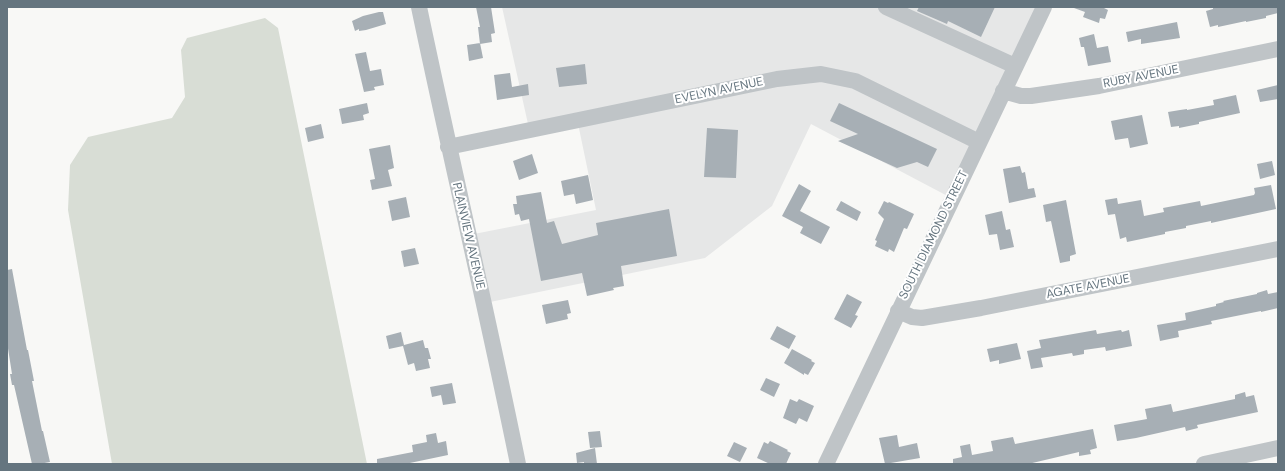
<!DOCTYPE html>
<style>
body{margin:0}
#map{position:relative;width:1285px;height:471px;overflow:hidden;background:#f8f8f6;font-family:"DM Sans",sans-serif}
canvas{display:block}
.frame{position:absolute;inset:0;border:8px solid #65757f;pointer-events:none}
</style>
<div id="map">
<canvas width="1285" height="471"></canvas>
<div class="frame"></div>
</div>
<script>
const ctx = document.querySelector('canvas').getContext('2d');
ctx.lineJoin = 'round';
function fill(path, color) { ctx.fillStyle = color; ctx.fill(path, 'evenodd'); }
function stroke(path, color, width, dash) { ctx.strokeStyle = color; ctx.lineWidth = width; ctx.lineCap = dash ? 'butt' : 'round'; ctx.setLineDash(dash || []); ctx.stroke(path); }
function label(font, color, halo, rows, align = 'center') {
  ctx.font = font + ' "DM Sans",sans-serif'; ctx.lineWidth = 4; ctx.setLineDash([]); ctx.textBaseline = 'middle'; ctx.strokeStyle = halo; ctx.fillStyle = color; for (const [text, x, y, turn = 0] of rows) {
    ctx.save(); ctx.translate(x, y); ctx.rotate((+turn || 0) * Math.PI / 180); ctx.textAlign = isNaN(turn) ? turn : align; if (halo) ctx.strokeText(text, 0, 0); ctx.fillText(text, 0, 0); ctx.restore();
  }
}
fill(new Path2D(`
 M502,7H1052L957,201L811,124L772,206L705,258L490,302L474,234L596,210L576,114L528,124Z`), '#e6e7e7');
fill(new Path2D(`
 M265,18L278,28L367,464H112L68,210L70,165L88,137L172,118L185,97L181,50L187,38Z`), '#d8ddd5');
fill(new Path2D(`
 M476,7H491L495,33L491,34L492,42L480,44L478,27H480Z
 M919,7H995L981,37L948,21L947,24L917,11Z
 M1074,7H1104V8L1108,10L1105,19L1100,18L1099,23L1083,17L1085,12L1074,8Z
 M1213,7H1278V13L1266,16V18L1246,22V21L1218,27V25L1210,27L1206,11L1213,9Z
 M379,12H383L386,24L366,30L359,31V29L355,31L352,21L363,16Z
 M1177,22L1180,38L1141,44V39L1128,42L1126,32Z
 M1094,34L1097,48L1108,46L1111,62L1088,66L1084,47H1081L1079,38Z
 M480,43L483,58L469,61L467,45Z
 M366,52L370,71L381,69L384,85L374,87L375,90L364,92L355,54Z
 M585,64L587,84L559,87L556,68Z
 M510,73L512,87L528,84L529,95L497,100L494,75Z
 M1278,85V99L1260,102L1257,90Z
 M1236,95L1240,113L1199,122V124L1179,128V126L1171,127L1168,112L1180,110L1187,109V110L1214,105L1213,100Z
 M367,103L369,113L363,115L364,120L342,124L339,109Z
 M839,103L937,149L928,167L917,162L897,168L838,141L858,134L830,121Z
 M1142,115L1148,144L1130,148L1128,138L1115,140L1111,121Z
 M321,124L324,138L308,142L305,128Z
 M707,128L738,130L736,178L704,177Z
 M390,145L394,168L388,170L392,186L372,190L370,180L375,179L369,149Z
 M532,154L538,173L519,180L513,161Z
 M1272,161L1275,175L1260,179L1257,164Z
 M1020,166L1022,173L1025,172L1028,189L1034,188L1036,197L1009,203L1003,169Z
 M588,175L593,200L576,204L574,194L564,196L561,181Z
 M799,184L811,191L800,211L830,227L821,244L800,233L803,227L782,216Z
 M1271,185L1276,209L1211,223V221L1186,226V228L1165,232V234L1127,242L1126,237L1120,239L1115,214L1108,215L1105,200L1117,198L1118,204L1141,200L1144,216L1164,212L1163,208L1200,201L1201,206L1254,195L1255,193L1254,188Z
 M541,192L547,223L554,221L562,244L598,235L596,223L669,209L677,256L621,266L624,286L613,288L614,290L587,296L582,273L541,281L529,219L521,221L519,214L515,215L513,204H517L516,196Z
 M406,197L410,217L392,221L388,201Z
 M1066,200L1076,254L1070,256V261L1060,263L1051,221L1046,222L1043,205Z
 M841,201L861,212L857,221L836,210Z
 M884,201L888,203L889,202L914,214L907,229L904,228L894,252L889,249L888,252L875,246L877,241L875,240L884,219L878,213Z
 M1002,211L1006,230L1010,229L1014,247L1000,250L997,234L989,235L985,215Z
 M415,248L419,264L404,267L401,251Z
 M12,269L27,350H28L34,381H32L42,431H43L50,462L39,464H32L14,385H12L10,374H12L7,342V270Z
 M1267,290L1268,294L1278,292V308L1261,312V311L1211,321L1212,324L1178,331L1179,337L1160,341L1157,325L1186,320L1185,313L1216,306V304L1224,302L1223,301L1257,294V293Z
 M847,294L862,302L855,315L858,316L851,328L834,319Z
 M568,300L571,313L567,314L568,319L546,324L542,305Z
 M777,326L796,336L789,349L770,339Z
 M1096,330L1097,334L1121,330L1122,332L1129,330L1132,346L1106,351L1105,347L1084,350V354L1073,356L1072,353L1041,358L1043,367L1031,369L1027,351L1041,348L1039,340Z
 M401,332L404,345L423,340L425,348H428L431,359H428L430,368L416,371L414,363L408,365L403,346L389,349L386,336Z
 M1017,343L1021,359L999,364V360L990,362L987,349Z
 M792,349L812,360L811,361L815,363L808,375L804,373V375L784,363Z
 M766,378L780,384L774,397L760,390Z
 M452,383L456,403L443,405L441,395L432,397L430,387Z
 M1245,392L1246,397L1254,395L1258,412L1197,425L1198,428L1186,431L1185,427L1136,438L1117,441L1114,425L1147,419L1145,409L1171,404L1173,412L1235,399V395Z
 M790,399L797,402L799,399L814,406L807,422L799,418L796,424L783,418Z
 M1093,429L1097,448L1090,450L1091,454L1079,456V452L1028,464H953V459L962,457L960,446L970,444L972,455L993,451L991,441L1013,437L1015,444Z
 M600,431L602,447L590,448L588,432Z
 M436,433L438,443L446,441L448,455L405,464H377V459L413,452L412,445L427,442L426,435Z
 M897,435L899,447L917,443L920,458L885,464L879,438Z
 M770,441L788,450L787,451L791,453L786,464H770L757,458L764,442L768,444Z
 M734,442L747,448L740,462L727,456Z
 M595,448L597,464H584V462L577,463L576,453Z`), '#a7afb5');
stroke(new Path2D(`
 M419,7C451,160 487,311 518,464
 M886,7L1015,66
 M1003,91L1021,96H1031L1099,86L1278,49
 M448,147L777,79L821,74L855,81L979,142
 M898,311L912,317L922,318L981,308L1278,249
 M826,464L1044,7
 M1204,464L1278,448`), '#bfc4c7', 16);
label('12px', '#65757f', '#fff', [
 ["RUBY AVENUE",1141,77,-11],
 ["EVELYN AVENUE",719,91,-12],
 ["SOUTH DIAMOND STREET",934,235,-64],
 ["PLAINVIEW AVENUE",468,236,77],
 ["AGATE AVENUE",1088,287,-11]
]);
</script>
